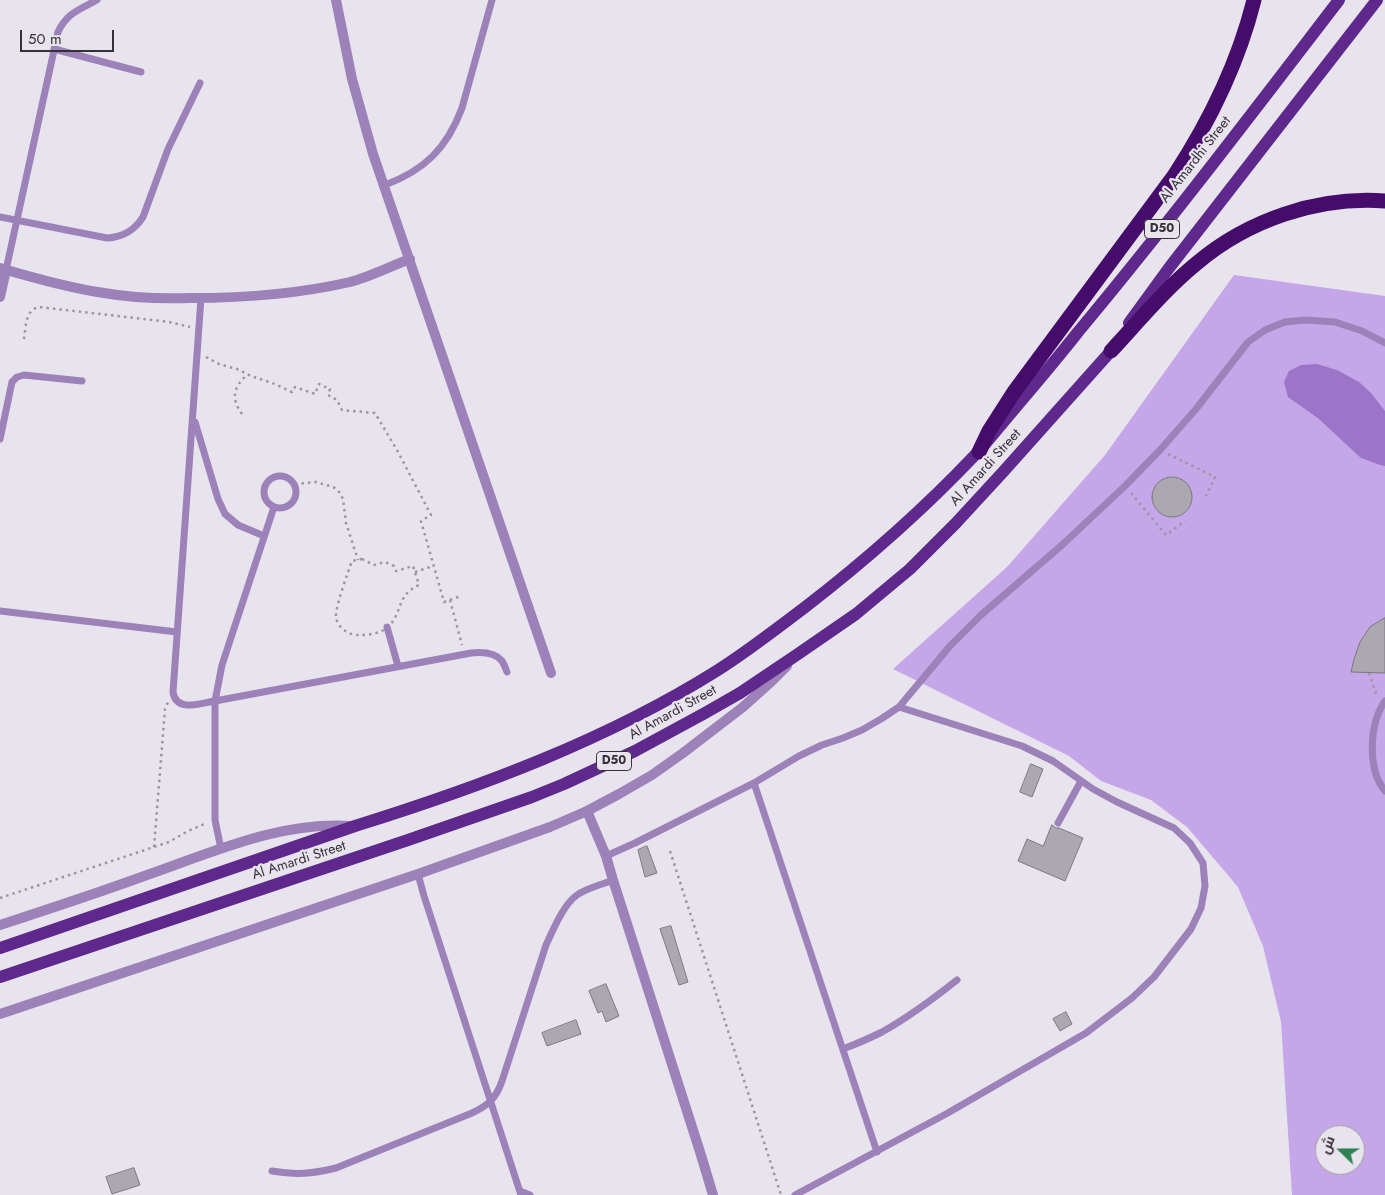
<!DOCTYPE html>
<meta charset="utf-8">
<style>
body{margin:0}
#map{position:relative;width:1385px;height:1195px;overflow:hidden;background:#e8e4ed;font-family:Jost,Cairo,sans-serif}
canvas{display:block}
.north{position:absolute;left:1315px;top:1125px;width:50px;height:50px;box-sizing:border-box;background:#e8e4ed;border:1px solid #a09da4;border-radius:50%;rotate:292deg;font-size:14px;font-weight:700;line-height:20px;text-align:center;color:#343236}
.north::after{content:'';display:block;margin:auto;width:18px;height:22px;background:#2d8052;clip-path:polygon(50% 0,100% 100%,50% 72%,0 100%)}
.scale{position:absolute;left:20px;top:30px;width:94px;height:22px;box-sizing:border-box;border:2px solid #343236;border-top:0;padding-left:6px;font-size:15px;line-height:18px;white-space:nowrap;color:#343236;-webkit-text-stroke:4px #e8e4ed;paint-order:stroke}
</style>
<div id="map">
<canvas width="1385" height="1195"></canvas>
<div class="north">ش</div>
<div class="scale">50 m</div>
</div>
<script>
const ctx = document.querySelector('canvas').getContext('2d');
ctx.lineJoin = 'round';
function fill(path, color) { ctx.fillStyle = color; ctx.fill(path, 'evenodd'); }
function stroke(path, color, width, dash) { ctx.strokeStyle = color; ctx.lineWidth = width; ctx.lineCap = dash ? 'butt' : 'round'; ctx.setLineDash(dash || []); ctx.stroke(path); }
function label(font, color, halo, rows, align = 'center') {
  ctx.font = font + ' Jost,sans-serif'; ctx.lineWidth = 4.5; ctx.setLineDash([]); ctx.textBaseline = 'middle'; ctx.strokeStyle = halo; ctx.fillStyle = color; for (const [text, x, y, turn = 0] of rows) {
    ctx.save(); ctx.translate(x, y); ctx.rotate((+turn || 0) * Math.PI / 180); ctx.textAlign = isNaN(turn) ? turn : align; if (halo) ctx.strokeText(text, 0, 0); ctx.fillText(text, 0, 0); ctx.restore();
  }
}
fill(new Path2D(`
 M1234,275L1385,296V1195H1292L1281,1022L1263,946L1238,887L1187,827L1151,800L1101,781L1069,756L893,669L1007,567L1105,455ZM1325,1135H1355V1165H1325Z`), '#c5a6e8');
fill(new Path2D(`
 M1317,364L1337,370L1359,382L1371,393L1385,411V466L1380,465L1361,458L1319,419L1288,397L1284,382L1289,371L1301,365Z`), '#9d75c8');
const building = new Path2D(`
 M1152 497a20 20 0 1 1 40 0a20 20 0 1 1-40 0Z
 M1385,618V673L1351,672L1354,659L1360,642L1370,627Z
 M1031,764L1043,769L1032,797L1020,792Z
 M1052,825L1056,828H1059L1083,838L1065,881L1018,861L1027,839L1043,846Z
 M647,846L657,873L645,877L638,850Z
 M671,926L688,982L679,985L660,929Z
 M606,984L619,1016L606,1022L602,1011L598,1013L589,991Z
 M1066,1012L1072,1024L1060,1031L1053,1019Z
 M576,1020L581,1034L547,1046L542,1033Z
 M134,1168L140,1185L112,1194L106,1177Z`);
fill(building, '#aba8b0');
stroke(building, '#7c7980', 1);
stroke(new Path2D(`
 M24,339C26,327 25,310 39,307L169,322L190,327
 M206,357L219,364L237,369L251,376L275,384L292,392L295,387L315,394L319,384L330,389L328,395L337,400L342,410L375,413L397,450L431,515L421,521L444,602L461,596
 M242,414C231,399 233,387 247,375
 M1168,454L1215,477L1206,496
 M295,484L316,482L333,487L338,490L343,499L346,523L358,560
 M1131,493L1166,535L1185,521
 M362,559L374,565L385,562L394,566L396,571L413,566L419,585C396,595 403,613 388,627C380,634 368,635 358,635C348,635 337,627 336,617C335,608 348,572 352,561Z
 M415,572L433,566
 M450,600L462,645
 M1369,673L1377,696
 M154,847L165,709L168,702
 M670,851L781,1195
 M0,898L169,842L188,831L207,823`), '#9a979e', 2.5, [2.5, 4]);
stroke(new Path2D(`
 M54,49L141,72
 M385,185C425,170 447,148 462,108L492,0
 M0,217L107,238C123,237 134,231 143,217L168,149L200,83
 M6,270L58,32C67,13 80,9 97,0
 M201,298L173,692C176,713 201,703 215,701L471,653C481,652 495,652 502,661C504,664 506,669 507,672
 M195,422L218,499L225,514L238,525L264,536
 M0,439L12,382L17,377L24,375L82,381
 M264 492a16 16 0 1 1 32 0a16 16 0 1 1-32 0Z
 M0,611L177,632
 M387,627L398,666
 M1385,701C1369,724 1367,769 1385,791
 M754,783L877,1152
 M1058,823L1081,781
 M221,849L215,820V701L222,665L274,507
 M606,856L635,843L754,783L799,756L822,745L843,738L862,730L881,719L899,707L950,646L981,615L1062,545L1125,486L1160,450L1196,409L1248,342L1265,330L1285,322L1306,320L1335,322L1362,331L1385,343
 M418,874L424,896L521,1195
 M843,1049C856,1044 870,1038 882,1032C909,1017 933,999 957,980
 M272,1171C297,1175 311,1174 336,1168L472,1113C489,1105 496,1098 502,1081L546,945C553,930 563,905 577,895C587,888 601,885 613,880
 M520,1191L530,1195
 M795,1195L946,1114L1086,1033L1132,998L1154,977L1191,929L1201,908L1205,886L1203,863L1190,843L1174,828L1117,802L1093,789L1053,761L1022,746L899,707`), '#9c82b9', 7);
stroke(new Path2D(`
 M336,0L352,79L373,154L551,673
 M0,268C34,278 69,288 104,293C132,298 162,299 191,298C244,298 298,294 350,282C369,277 391,266 410,259
 M0,297L6,270
 M587,811L606,856L613,880L701,1155L713,1195`), '#9c82b9', 10);
stroke(new Path2D(`
 M0,925C49,909 98,893 147,875C213,852 280,821 352,826
 M0,1014L418,874L550,827L587,811L619,794L652,775L683,753L743,707L772,681L787,666`), '#9c82b9', 10);
stroke(new Path2D(`
 M1129,323L1169,268L1377,0
 M0,948L355,826C480,787 607,740 718,670C748,651 776,629 804,608C865,561 923,510 976,454C988,441 999,427 1010,414C1033,387 1056,360 1078,332C1168,224 1253,112 1339,0
 M0,977L408,840L532,797L564,784L635,751L705,713L740,693L798,654L856,614L910,569L956,523L1003,472L1111,351L1116,344`), '#5f288c', 12);
stroke(new Path2D(`
 M1111,351C1139,321 1165,289 1197,263C1248,220 1318,196 1385,201
 M979,452L989,431L1014,392L1174,176C1210,121 1238,64 1254,0`), '#450c6c', 15);
for (const [x, y, w] of [
 [1162,229,35],
 [614,761,35]
]) { const box = new Path2D(); box.roundRect(x - w / 2, y - 9.5, w, 19, 4); ctx.fillStyle = '#e8e4ed'; ctx.fill(box); stroke(box, '#343236', 1); }
label('bold 12px', '#343236', null, [
 ["D50",1162,229],
 ["D50",614,761]
]);
label('14px', '#343236', '#e8e4ed', [
 ["Al Amardhi Street",1196,160,-52],
 ["Al Amardi Street",986,468,-48],
 ["Al Amardi Street",673,713,-29],
 ["Al Amardi Street",299,861,-18]
]);
</script>
